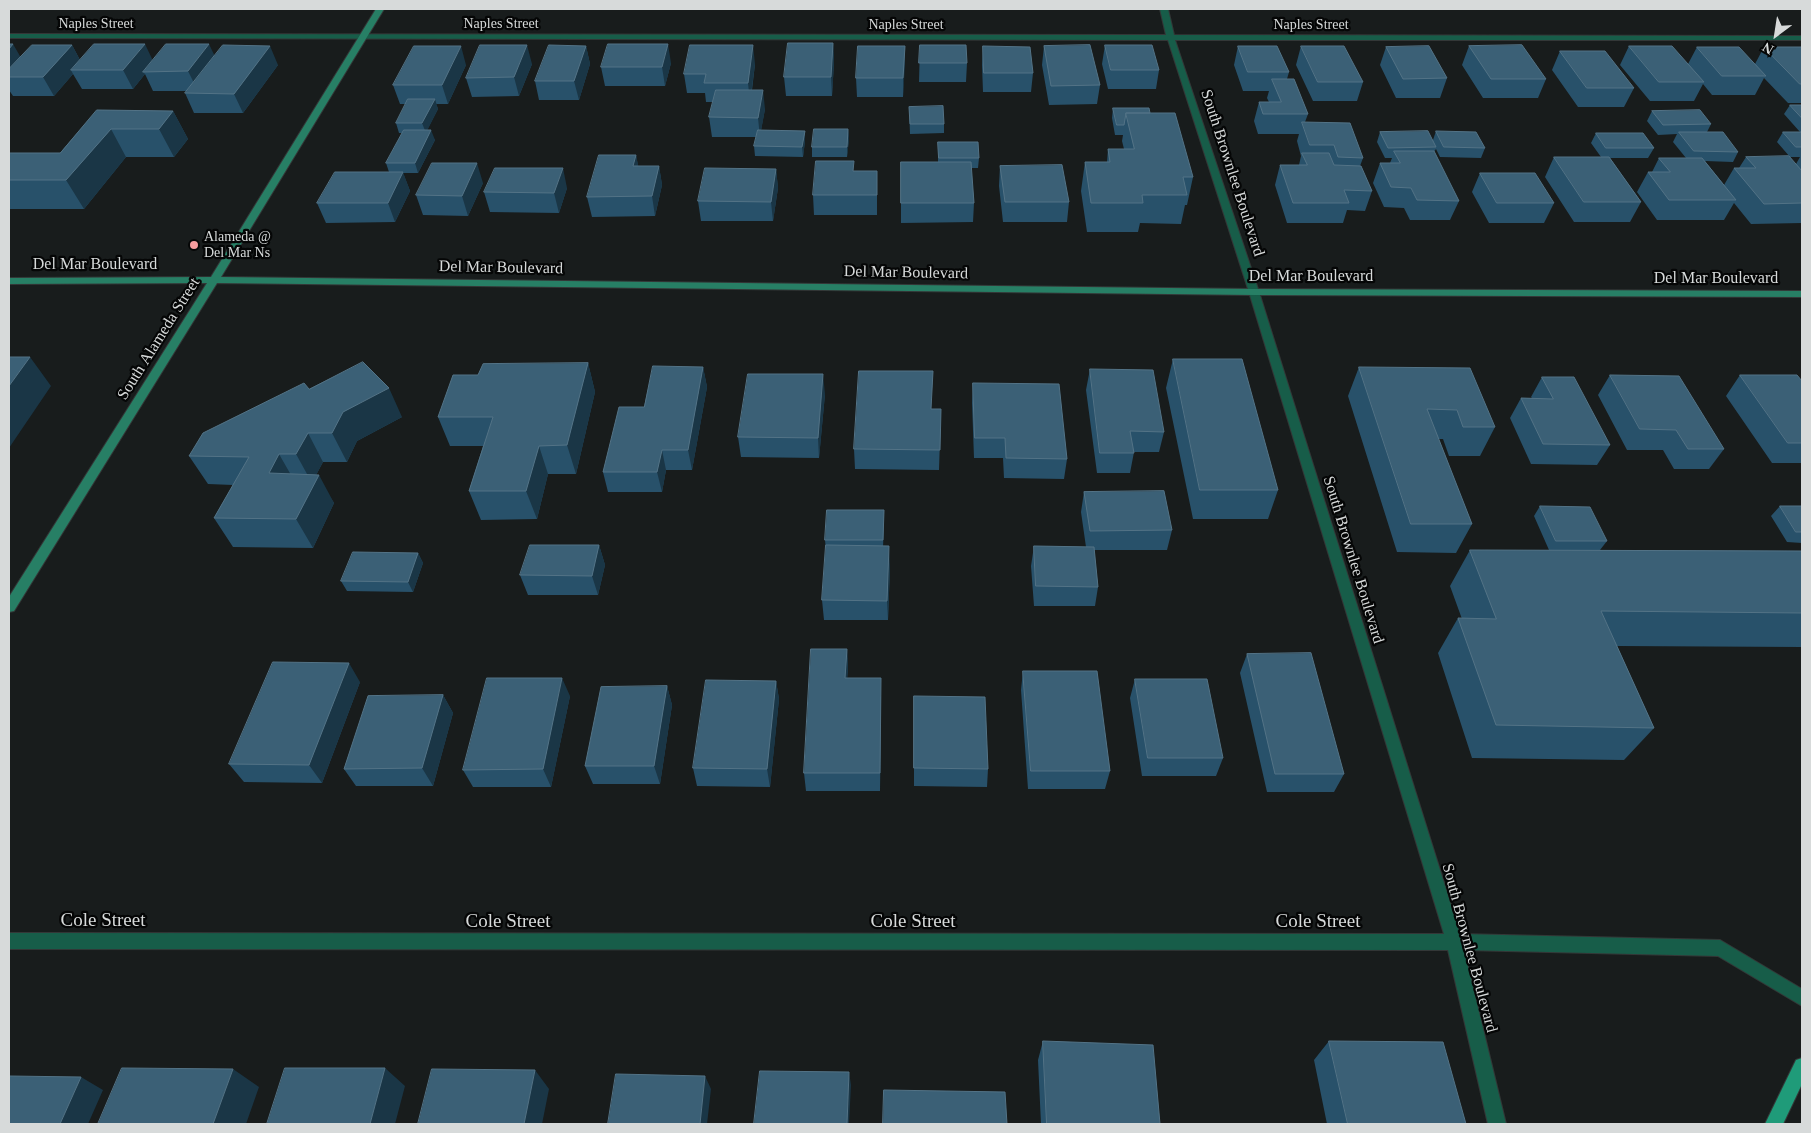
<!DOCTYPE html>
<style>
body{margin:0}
#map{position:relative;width:1811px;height:1133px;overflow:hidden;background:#181c1c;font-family:Georgia,serif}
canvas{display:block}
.frame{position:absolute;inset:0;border:10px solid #d7dada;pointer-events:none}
.north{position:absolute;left:1751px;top:10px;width:50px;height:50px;-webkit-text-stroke:4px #050606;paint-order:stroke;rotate:211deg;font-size:14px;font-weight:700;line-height:20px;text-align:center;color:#d7dada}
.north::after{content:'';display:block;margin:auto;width:18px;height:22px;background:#d7dada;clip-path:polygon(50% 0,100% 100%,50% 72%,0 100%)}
</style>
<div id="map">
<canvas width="1811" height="1133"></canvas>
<div class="frame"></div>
<div class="north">N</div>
</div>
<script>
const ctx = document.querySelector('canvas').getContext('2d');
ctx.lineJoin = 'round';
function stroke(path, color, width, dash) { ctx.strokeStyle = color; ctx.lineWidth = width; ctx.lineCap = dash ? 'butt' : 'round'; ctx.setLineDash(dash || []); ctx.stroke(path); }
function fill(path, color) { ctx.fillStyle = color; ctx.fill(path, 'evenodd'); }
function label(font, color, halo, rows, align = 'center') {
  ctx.font = font + ' Georgia,serif'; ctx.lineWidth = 4.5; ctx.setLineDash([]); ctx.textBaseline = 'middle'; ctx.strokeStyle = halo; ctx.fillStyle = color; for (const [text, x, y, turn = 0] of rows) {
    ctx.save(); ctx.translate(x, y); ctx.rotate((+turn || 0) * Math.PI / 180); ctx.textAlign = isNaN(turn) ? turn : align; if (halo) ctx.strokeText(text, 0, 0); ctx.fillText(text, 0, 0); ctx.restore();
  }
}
const street = new Path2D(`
 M1160,9H1168L1174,35L1802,36V40H1175L1259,292L1460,934L1720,940L1802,989V1006L1718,956L1464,950L1506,1124H1488L1448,950L9,949V933L1444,934L1249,292L1168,40L9,38V34L1166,35Z`);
const secondary = new Path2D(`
 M376,9H384L221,277L1254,289L1802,291V297L1254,295L217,283L14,611L9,612V597L207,283L9,284V278L211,277Z`);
const primary = new Path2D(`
 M1802,1058V1084L1783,1124H1765L1796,1060Z`);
stroke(street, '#333737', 2);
stroke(secondary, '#333737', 2);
stroke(primary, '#333737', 2);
fill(street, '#175d49');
fill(secondary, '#277f65');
fill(primary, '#1f9b79');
fill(new Path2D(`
 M1561,9H1610L1609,10Z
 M1622,9H1660L1659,10H1624Z
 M833,43L834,62L832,96H786L784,77Z
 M9,44L20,57L72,45L80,60H153L215,56L278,65L243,113H194L185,93L187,91H153L145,74L133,89H82L73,74L54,96H13L9,90Z
 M920,45L967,63L966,82H919Z
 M1105,45L1159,70L1156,89H1108L1102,64Z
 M586,46L590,64L579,100H539L535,81Z
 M905,46L903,97H857L856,78Z
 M983,46L1033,73L1031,92H983L982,65Z
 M1044,46L1100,85L1097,104L1049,105L1042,65Z
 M1238,46L1289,72L1287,79L1308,114L1305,122L1363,158L1360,166L1372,191L1365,211L1347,210L1343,223H1287L1275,185L1280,165H1299L1301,156L1297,141L1299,134H1258L1254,121L1259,102H1269L1267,98L1269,91H1243L1234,65Z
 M1301,46L1363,82L1357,101H1313L1296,65Z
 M1469,46L1546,79L1538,98H1483L1462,65Z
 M1629,46L1688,64L1697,47L1755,64L1764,47H1802V103H1788L1764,78L1755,95H1712L1703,84L1694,101H1650L1620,65Z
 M1386,47L1447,78L1440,98H1396L1380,65Z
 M1560,51L1634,88L1624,107H1578L1552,70Z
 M671,63L665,86H605L601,67Z
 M532,64L519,96L472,97L466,78Z
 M755,64L752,90L765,109L761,130L805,131V141L803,157L755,156L754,146L756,137H712L709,117L713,102H706L705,93H687L684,74Z
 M466,65L448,104H436L438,109L427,130L435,140L418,173H403L410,191L395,222L326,223L317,203L389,172L386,163L402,133H399L396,123L406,104H400L393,85Z
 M1790,105H1802V223L1751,224L1734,203L1724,220H1657L1637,192L1648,172H1652L1659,158H1686L1673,142L1677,134L1658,135L1647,121L1652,111L1711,124L1707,132L1738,152L1733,162L1705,161L1724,185L1734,168H1739L1746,157L1796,164L1800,157H1790L1777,142L1783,132H1800L1784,114Z
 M909,107L944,124V133L910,134Z
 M1113,108L1150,113L1193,177L1187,205H1185L1181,224L1140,223L1138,232H1087L1081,191L1085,162H1107L1108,149H1124L1122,141L1123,135H1115L1112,118Z
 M97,110L173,111L188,139L174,157H126L84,209H9V153H60Z
 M848,129L849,139L847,157H812V147Z
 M1436,131L1485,148L1481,158L1440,157L1436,149L1434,152L1459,201L1450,220H1410L1404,208L1384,207L1373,183L1380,163H1390L1392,158H1385L1377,142L1380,132L1433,140Z
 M1596,133L1654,148L1648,158H1610L1641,202L1630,222H1574L1545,177L1554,157H1601L1591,143Z
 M938,142L979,158L978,168H971L974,203L973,222L901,223V162H938Z
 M636,155L638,166H659L662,185L655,216L592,217L587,197Z
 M1000,166L1069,202L1067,222H1003L999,186Z
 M776,169L778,188L773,221H701L698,201Z
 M877,171V215H814L813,195Z
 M1480,173L1554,203L1544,223H1489L1472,192Z
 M483,183L468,216L423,215L416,195Z
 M567,188L559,213L490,212L484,192Z
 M1173,359L1278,490L1268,519H1193L1166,388Z
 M588,363L595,392L576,474H548L537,519L481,520L469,491L483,446H450L438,417L478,375Z
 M703,367L707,387L692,470H666L662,492H608L603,472L644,407Z
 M1359,367L1495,427L1480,456H1449L1443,439H1438L1472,524L1456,553L1397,552L1348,396Z
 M1090,369L1164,432L1159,452H1134L1130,473H1097L1086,390Z
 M1610,375L1724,449L1709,469H1674L1663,450H1627L1598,395Z
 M1740,375L1802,381V463H1772L1726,396Z
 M1542,377L1610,445L1597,465L1531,464L1510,418L1521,398H1532L1531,397Z
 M973,383L1067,459L1064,479L1004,478L1003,458H974L972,403Z
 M309,389L402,417L357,441L347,462H323L316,475L334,503L313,548L233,547L214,518L233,485L208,484L189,456Z
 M825,394L819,458L741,457L738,437Z
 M932,409H941L939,470L855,469L854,449Z
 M1084,492L1172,530L1167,550H1094L1098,587L1095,606H1034L1031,566L1034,546L1086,547L1081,512Z
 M1540,506L1607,541L1600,550L1802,551V647L1617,646L1654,728L1624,760L1472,758L1438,653L1458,618L1462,619L1450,586L1470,550H1549L1534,516Z
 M1780,506H1802V543L1787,542L1771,516Z
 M884,510L883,546L890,566L888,620H824L822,600L826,550L825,540Z
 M599,545L605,565L598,595H528L520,575Z
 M418,553L423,563L413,592L347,591L341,581Z
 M847,649L848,668L847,678L881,697L880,791H806L804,773Z
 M1247,654L1344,774L1334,792H1267L1240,673Z
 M1023,671L1110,771L1105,789H1028L1021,690Z
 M1135,679L1223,758L1216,776H1142L1130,698Z
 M776,681L779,699L770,787L697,786L693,768Z
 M360,682L322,783L244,782L229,764Z
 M667,686L672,705L660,784H593L585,766Z
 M443,695L453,713L433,786H356L344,769Z
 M570,696L551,787H473L463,770Z
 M914,696L988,769L987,787L914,786Z
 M1043,1041L1160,1124H1041L1038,1060Z
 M1329,1041L1466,1124H1327L1314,1060Z`), '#28516a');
fill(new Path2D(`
 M833,43L834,62L832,96L831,77Z
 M13,44L24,63L9,77V49Z
 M145,44L154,63L143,72L145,74L133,89L123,70Z
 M209,44L218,63L198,91L188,71Z
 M668,44L671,63L665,86L662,67Z
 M72,45L82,64L71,70L73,74L54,96L43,77Z
 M527,45L532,64L519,96L514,77Z
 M753,45L755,64L750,102L748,83Z
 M270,46L278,65L243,113L234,94Z
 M461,46L466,65L448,104L442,85Z
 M586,46L590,64L579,100L574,81Z
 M905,46V65L903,97V78Z
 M763,90L765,109L760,137L758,118Z
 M435,99L438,109L426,133L422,123Z
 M173,111L188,139L174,157L159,129Z
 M111,129L126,157L84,209L66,180Z
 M848,129L849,139L847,157V147Z
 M431,130L435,140L418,173L415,163Z
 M805,131V141L803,157L802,147Z
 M636,155L640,174L633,166Z
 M477,163L483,183L468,216L462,196Z
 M659,166L662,185L655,216L652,196Z
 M563,168L567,188L559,213L554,193Z
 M776,169L778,188L773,221L771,202Z
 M403,172L410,191L395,222L388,203Z
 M30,357L51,386L9,448V386Z
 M588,363L595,392L576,474L567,445Z
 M703,367L707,387L692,470L688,450Z
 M823,374L825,394L819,458L818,438Z
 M389,388L402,417L357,441L347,462L332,433L343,412Z
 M308,433L323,462L312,483L296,454Z
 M539,446L548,474L537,519L526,491Z
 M662,450L666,470L662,492L657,472Z
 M279,454L295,482L269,473Z
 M319,475L334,503L313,548L296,519Z
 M884,510V520L883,551V540Z
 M599,545L605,565L598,595L592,576Z
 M889,546L890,566L888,620L887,601Z
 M418,553L423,563L413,592L408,582Z
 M847,649L848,668L846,697L845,678Z
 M349,663L360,682L322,783L309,765Z
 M562,678L570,696L551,787L543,769Z
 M881,678V697L880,791V773Z
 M776,681L779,699L770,787L767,769Z
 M667,686L672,705L660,784L654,766Z
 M443,695L453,713L433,786L422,768Z
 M385,1068L405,1086L395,1124H370Z
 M233,1069L259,1087L246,1124H213Z
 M535,1070L549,1089L542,1124H524Z
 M849,1072L851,1085L849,1124H847Z
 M705,1076L711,1089L707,1124H700Z
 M81,1077L103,1090L88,1124H60Z`), '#1a3646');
const building = new Path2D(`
 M788,43H833L831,77H784Z
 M9,44H13L9,49Z
 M94,44H145L123,70H71Z
 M166,44H209L188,71L143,72Z
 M608,44H668L662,67H601Z
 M32,45H72L43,77H9V69Z
 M223,45L270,46L234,94L185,93Z
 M480,45H527L514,77L466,78Z
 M549,45L586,46L574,81H535Z
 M690,45H753L748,83H704L706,74H684Z
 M920,45H966L967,63H919Z
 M1090,45L1100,85L1051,86L1044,46Z
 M1105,45H1152L1159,70H1111Z
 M1522,45L1546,79H1491L1469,46Z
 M414,46H461L442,85H393Z
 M858,46H905L903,78H856Z
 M983,46L1030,47L1033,73H984Z
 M1238,46H1277L1289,72H1248Z
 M1301,46H1344L1363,82H1318Z
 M1429,46L1447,78L1403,79L1386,47Z
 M1629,46H1672L1704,82H1659Z
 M1697,47H1739L1766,76H1722Z
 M1764,47H1802V84H1800Z
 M1560,51H1605L1634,88H1587Z
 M1272,79H1294L1308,114H1263L1259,102H1281Z
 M716,90H763L758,118L709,117Z
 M408,99H435L422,123H396Z
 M1790,105H1802V118Z
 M943,106L944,124H910L909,107Z
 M1113,108H1149L1150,113H1126L1124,125H1117Z
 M97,110L173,111L159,129H111L66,180H9V153H60Z
 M1700,110L1711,124L1663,125L1652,111Z
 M1126,113H1175L1193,177H1183L1187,195H1142L1143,203H1091L1085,162H1110L1108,149H1134Z
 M1302,122L1350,123L1363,158L1338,157L1334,145H1310Z
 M814,129H848L847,147H812Z
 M404,130H431L415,163H386Z
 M758,130L805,131L802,147L754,146Z
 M1428,131L1436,147L1388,148L1380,132Z
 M1436,131L1476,132L1485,148L1444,147Z
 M1679,132H1723L1738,152L1694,151Z
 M1783,132H1802V147H1796Z
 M1596,133H1643L1654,148H1606Z
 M938,142H978L979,158H939Z
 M1394,151H1434L1459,201L1417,200L1411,188L1391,187L1380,163H1400Z
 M1302,153H1329L1334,165L1361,166L1372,191L1344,190L1349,203H1293L1280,165H1307Z
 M599,155H636L633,166H659L652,196L587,197Z
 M1789,156L1802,171V203L1764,204L1734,168H1756L1746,157Z
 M1554,157H1609L1641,202H1584Z
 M1659,158H1702L1736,200H1669L1648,172H1670Z
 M816,161H854L853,171H877V195H813Z
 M901,162H971L974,203H901Z
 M432,163H477L462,196L416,195Z
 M1062,165L1069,202H1005L1000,166Z
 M495,168H563L554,193L484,192Z
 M705,168L776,169L771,202L698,201Z
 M335,172H403L388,203H317Z
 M1480,173H1535L1554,203H1497Z
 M9,357H30L9,386Z
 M1173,359H1242L1278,490H1200Z
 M363,362L389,388L343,412L332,433H308L296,454H279L269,473L319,475L296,519L214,518L249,457L189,456L203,433L304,383L309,389Z
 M588,363L567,445L539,446L526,491H469L493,417H438L453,375H478L483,364Z
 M653,366L703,367L688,450H662L657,472H603L619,407H644Z
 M1359,367L1470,368L1495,427H1463L1457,410L1427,409L1472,524H1411Z
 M1090,369L1153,370L1164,432L1130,431L1134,453H1100Z
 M859,371H933L931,409H941L940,450L854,449Z
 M748,374H823L818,438L738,437Z
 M1610,375L1679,376L1724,449H1688L1676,430L1640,429Z
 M1740,375H1797L1802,381V443H1788Z
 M1542,377H1574L1610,445L1543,444L1521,398L1553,399Z
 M973,383L1059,384L1067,459L1006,458L1005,438H975Z
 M1164,491L1172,530L1090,531L1084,492Z
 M1540,506L1590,507L1607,541H1556Z
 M1780,506H1802V532H1796Z
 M827,510H884L883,540H825Z
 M530,545H599L592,576L520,575Z
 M826,545L889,546L887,601L822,600Z
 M1034,546L1094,547L1098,587L1036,586Z
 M1470,550L1802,551V613L1601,611L1654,728L1496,725L1458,618L1496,619Z
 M353,552L418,553L408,582L341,581Z
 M811,649H847L845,678H881L880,773H804Z
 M1311,653L1344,774H1275L1247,654Z
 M273,662L349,663L309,765L229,764Z
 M1023,671H1097L1110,771H1031Z
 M487,678H562L543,769L463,770Z
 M1135,679H1207L1223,758H1148Z
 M706,680L776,681L767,769L693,768Z
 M667,686L654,766H585L601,687Z
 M443,695L422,768L344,769L368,696Z
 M914,696L985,697L988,769L914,768Z
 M1043,1041L1153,1045L1160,1124H1047Z
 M1329,1041L1443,1042L1466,1124H1348Z
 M122,1068L233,1069L213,1124H98Z
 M285,1068H385L370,1124H267Z
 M432,1069L535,1070L524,1124H418Z
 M760,1071L849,1072L847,1124H754Z
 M616,1074L705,1076L700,1124H608Z
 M9,1076L81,1077L60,1124H9Z
 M884,1090L1005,1092L1007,1124H883Z`);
fill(building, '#3b6076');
stroke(building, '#537386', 1);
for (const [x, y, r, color] of [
 [194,245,5,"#f59b9d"]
]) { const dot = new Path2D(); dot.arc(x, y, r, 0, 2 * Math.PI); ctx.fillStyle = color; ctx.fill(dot); stroke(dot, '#050606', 2); }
label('14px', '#d7dada', '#050606', [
 ["Naples Street",96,24],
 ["Naples Street",501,24],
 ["Naples Street",906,25],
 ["Naples Street",1311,25]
]);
label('14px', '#d7dada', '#050606', [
 ["Alameda @",204,237],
 ["Del Mar Ns",204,253]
], 'left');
label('16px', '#d7dada', '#050606', [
 ["South Brownlee Boulevard",1232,173,72],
 ["Del Mar Boulevard",95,265],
 ["Del Mar Boulevard",501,268,1],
 ["Del Mar Boulevard",906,273,1],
 ["Del Mar Boulevard",1311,277],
 ["Del Mar Boulevard",1716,279],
 ["South Alameda Street",159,339,-58],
 ["South Brownlee Boulevard",1353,560,73],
 ["South Brownlee Boulevard",1469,948,75]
]);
label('19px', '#d7dada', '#050606', [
 ["Cole Street",103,921],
 ["Cole Street",508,922],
 ["Cole Street",913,922],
 ["Cole Street",1318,922]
]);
</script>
